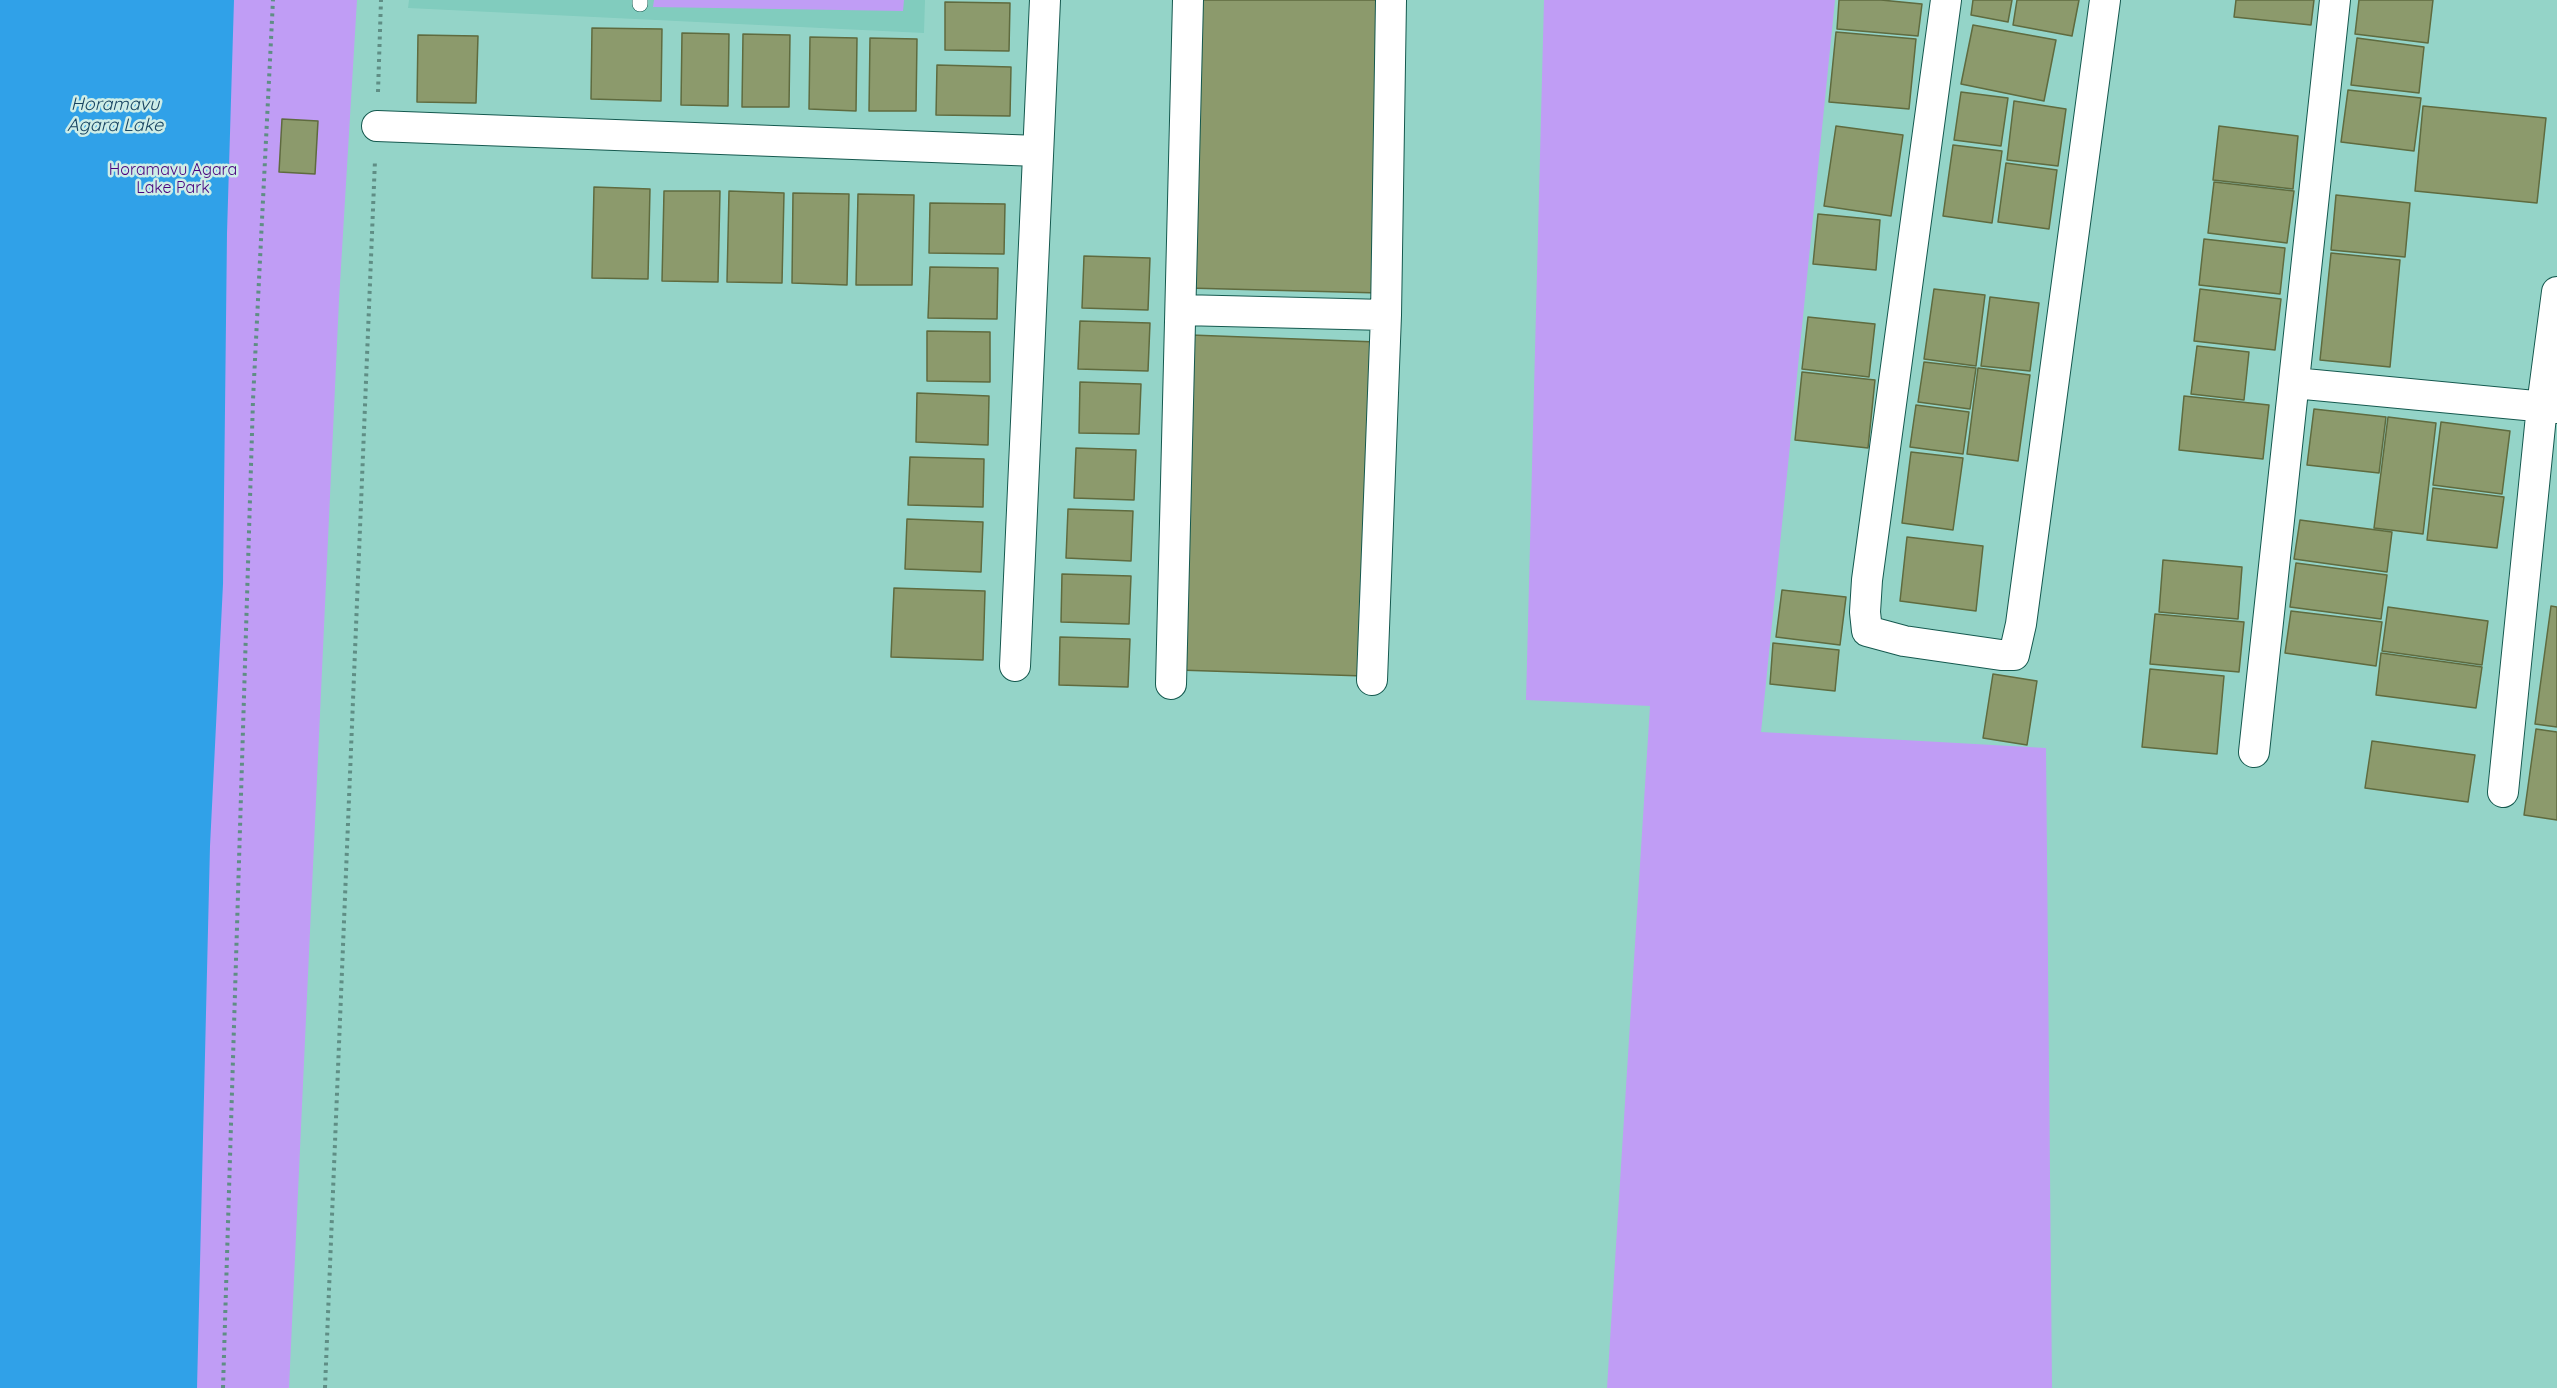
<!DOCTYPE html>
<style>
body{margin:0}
canvas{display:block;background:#94d4c8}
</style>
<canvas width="2557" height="1388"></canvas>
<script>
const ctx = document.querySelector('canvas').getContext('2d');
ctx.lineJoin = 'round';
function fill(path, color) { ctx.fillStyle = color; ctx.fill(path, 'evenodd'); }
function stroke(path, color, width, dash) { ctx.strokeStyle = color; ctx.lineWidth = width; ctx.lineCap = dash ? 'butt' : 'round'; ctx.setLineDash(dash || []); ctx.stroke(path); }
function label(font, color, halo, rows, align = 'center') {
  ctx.font = font + ' Quicksand,sans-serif'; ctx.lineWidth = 5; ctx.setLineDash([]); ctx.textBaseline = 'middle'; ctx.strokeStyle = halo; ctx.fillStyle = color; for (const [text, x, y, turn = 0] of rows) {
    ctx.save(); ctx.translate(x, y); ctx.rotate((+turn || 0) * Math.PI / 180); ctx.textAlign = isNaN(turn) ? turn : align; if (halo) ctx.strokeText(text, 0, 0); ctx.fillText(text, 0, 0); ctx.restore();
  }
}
fill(new Path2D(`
 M409,0H925L924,33L408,8Z`), '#81ccbe');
fill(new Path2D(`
 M0,0H357L339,300L289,1388H0Z
 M654,0H904L903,11L653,7Z
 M1544,0H1835L1761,732L2046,748L2052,1388H1607L1650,706L1526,700Z`), '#c09df5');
fill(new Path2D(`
 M0,0H234L227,233L223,584L210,846L197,1388H0Z`), '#30a1e8');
const building = new Path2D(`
 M1194,0H1387L1380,293L1187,288Z
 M1839,0H1881L1922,4L1918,36L1837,29Z
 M1973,0H2012L2008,22L1971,15Z
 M2017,0H2079L2072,36L2013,25Z
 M2236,0H2314L2311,25L2234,17Z
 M2359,0H2433L2428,43L2355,34Z
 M945,2L1010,3L1009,51L945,50Z
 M1973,25L2056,40L2044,101L1961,84Z
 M592,28L662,29L661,101L591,99Z
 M1836,32L1916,39L1909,109L1829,102Z
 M682,33L729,34L728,106L681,105Z
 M743,34L790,35L789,107H742Z
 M418,35L478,36L476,103L417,102Z
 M810,37L857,38L856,111L809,109Z
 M870,38L917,39L916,111H869Z
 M2357,38L2424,47L2419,93L2351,85Z
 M937,65L1011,67L1010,116L936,115Z
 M2348,90L2421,98L2414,151L2341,142Z
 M1961,92L2008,98L2001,146L1954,140Z
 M2014,101L2066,109L2058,166L2007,160Z
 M2423,106L2546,118L2537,203L2415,191Z
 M282,119L318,121L315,174L279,172Z
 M1836,126L1903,135L1891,216L1824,206Z
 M2219,126L2298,136L2293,189L2213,180Z
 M1953,145L2002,151L1992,223L1943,216Z
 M2006,163L2057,170L2049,229L1998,222Z
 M2214,182L2294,191L2287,243L2208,233Z
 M594,187L650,189L648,279L592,278Z
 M664,191H720L718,282L662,281Z
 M729,191L784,193L782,283L727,282Z
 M793,193L849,194L847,285L792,283Z
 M858,194L914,195L912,285H856Z
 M2336,195L2410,203L2405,257L2331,250Z
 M930,203L1005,204L1004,254L929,253Z
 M1818,214L1880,220L1876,270L1813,264Z
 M2204,239L2285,248L2280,294L2199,285Z
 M2331,253L2400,260L2390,367L2320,360Z
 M1084,256L1150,258L1148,310L1082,308Z
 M930,267L998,268L997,319L928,318Z
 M1934,289L1985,295L1976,366L1924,359Z
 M2200,289L2281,299L2275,350L2194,341Z
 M1990,297L2039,303L2030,371L1981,366Z
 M1808,317L1875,324L1869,377L1802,369Z
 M1080,321L1150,323L1148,371L1078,369Z
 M927,331L990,332V382L927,381Z
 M1191,335L1377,342L1364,676L1178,670Z
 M2197,346L2249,352L2244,400L2191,394Z
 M1924,362L1976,368L1970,409L1918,402Z
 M1978,368L2030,375L2018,461L1967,454Z
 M1802,372L1875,380L1868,448L1795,440Z
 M1080,382L1141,384L1139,434L1079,433Z
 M917,393L989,396L988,445L916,442Z
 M2184,396L2269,405L2263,459L2179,450Z
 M1916,405L1969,412L1963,454L1910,447Z
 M2314,409L2386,417L2379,473L2307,465Z
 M2388,417L2436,423L2423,534L2374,528Z
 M2441,422L2510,431L2502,494L2433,485Z
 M1076,448L1136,450L1134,500L1074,498Z
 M1911,452L1963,458L1953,530L1902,523Z
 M910,457L984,459L983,507L908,505Z
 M2433,488L2504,497L2497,548L2427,540Z
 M1068,509L1133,511L1131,561L1066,558Z
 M907,519L983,522L981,572L905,569Z
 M2300,520L2392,532L2387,572L2294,559Z
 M1907,537L1983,546L1976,611L1900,601Z
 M2163,560L2242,567L2238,619L2159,612Z
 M2296,563L2387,575L2381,619L2290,607Z
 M1062,574L1131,576L1129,624L1061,622Z
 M894,588L985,591L983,660L891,657Z
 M1782,590L1846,597L1840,645L1776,637Z
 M2551,606L2557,607V727L2535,724Z
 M2388,607L2488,621L2482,665L2382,651Z
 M2291,611L2382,622L2376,666L2285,653Z
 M2155,614L2244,622L2239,672L2150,664Z
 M1060,637L1130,639L1128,687L1059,685Z
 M1773,643L1839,650L1835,691L1770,684Z
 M2381,653L2482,667L2476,708L2376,695Z
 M2150,669L2224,676L2217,754L2142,747Z
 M1993,674L2037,681L2027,745L1983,738Z
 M2536,729L2557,732V820L2524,815Z
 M2372,741L2475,755L2468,802L2365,788Z`);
fill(building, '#8c9a6c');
stroke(building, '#5f6b3f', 1.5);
const lane = new Path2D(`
 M640,4V0`);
const street = new Path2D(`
 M1946,0L1867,580L1865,612L1867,631L1904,641L2001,655H2014L2021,624L2105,0
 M377,126L1038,151
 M1181,310L1386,315
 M2294,383L2557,408
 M1015,666L1045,0
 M1372,680L1386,315L1391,0
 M1171,684L1188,0
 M2254,752L2335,0
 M2503,792L2542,406L2557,292`);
stroke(lane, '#15594f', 16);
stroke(street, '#15594f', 32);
stroke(new Path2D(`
 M378,92L381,0
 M223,1388L253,400L273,0
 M325,1388L375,160`), '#5f8e85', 4, [3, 4.5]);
stroke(lane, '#fff', 15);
stroke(street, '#fff', 30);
label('16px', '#48037d', '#ceede7', [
 ["Horamavu Agara",173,170],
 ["Lake Park",173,188]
]);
label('italic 18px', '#184461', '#ceede7', [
 ["Horamavu",115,105],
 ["Agara Lake",115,126]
]);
</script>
